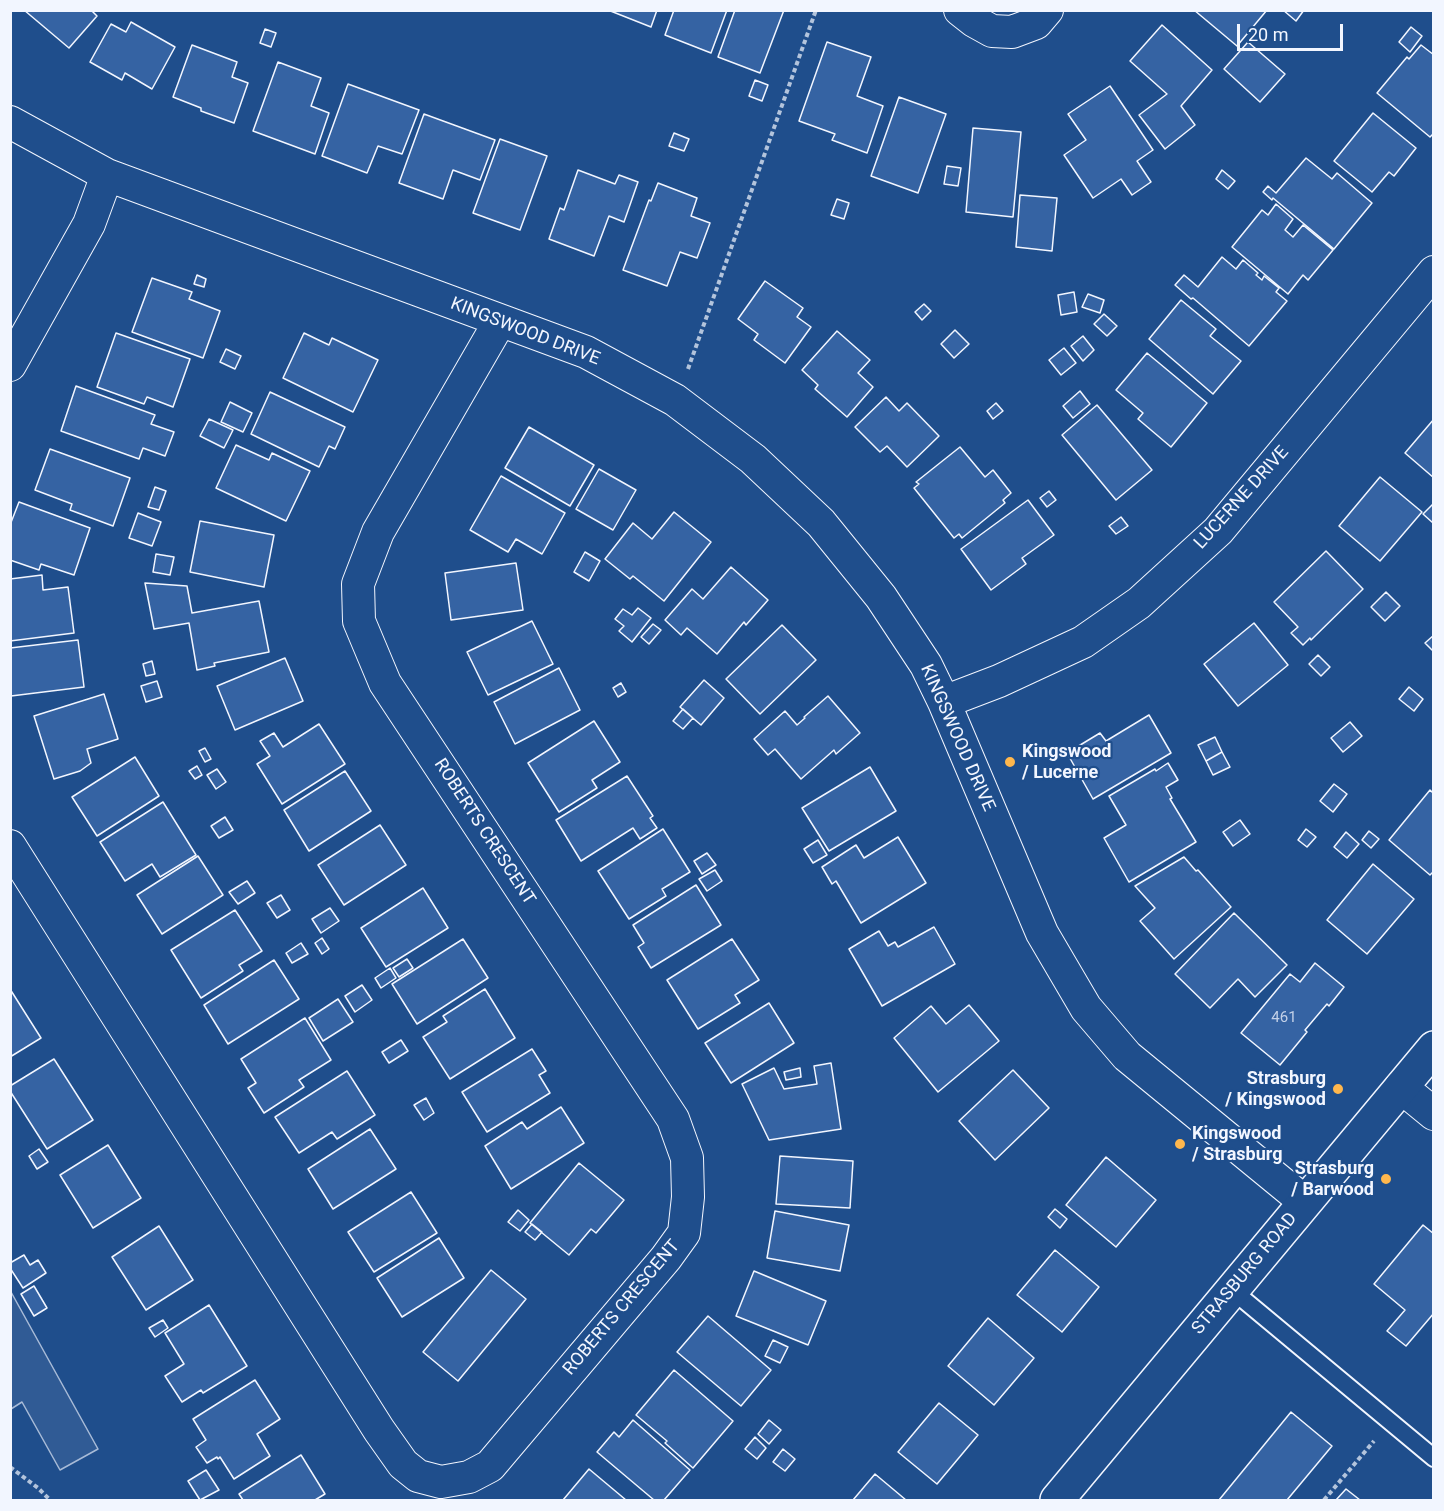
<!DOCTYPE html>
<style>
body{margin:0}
#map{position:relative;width:1444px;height:1511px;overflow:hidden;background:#1f4e8c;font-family:Roboto,sans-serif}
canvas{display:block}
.frame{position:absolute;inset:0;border:12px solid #f2f6ff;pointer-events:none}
.scale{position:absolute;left:1237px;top:24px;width:106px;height:27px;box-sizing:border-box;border:3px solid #f2f6ff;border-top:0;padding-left:8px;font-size:18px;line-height:21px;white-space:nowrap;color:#f2f6ff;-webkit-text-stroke:4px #1f4e8c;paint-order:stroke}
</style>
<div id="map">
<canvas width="1444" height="1511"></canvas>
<div class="frame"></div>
<div class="scale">20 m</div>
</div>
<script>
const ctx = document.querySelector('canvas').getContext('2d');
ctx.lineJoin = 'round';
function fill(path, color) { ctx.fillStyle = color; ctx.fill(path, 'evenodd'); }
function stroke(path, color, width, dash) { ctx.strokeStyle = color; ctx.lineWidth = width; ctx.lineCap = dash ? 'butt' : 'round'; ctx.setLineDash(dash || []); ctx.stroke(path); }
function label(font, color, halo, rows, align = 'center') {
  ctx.font = font + ' Roboto,sans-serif'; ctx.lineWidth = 4.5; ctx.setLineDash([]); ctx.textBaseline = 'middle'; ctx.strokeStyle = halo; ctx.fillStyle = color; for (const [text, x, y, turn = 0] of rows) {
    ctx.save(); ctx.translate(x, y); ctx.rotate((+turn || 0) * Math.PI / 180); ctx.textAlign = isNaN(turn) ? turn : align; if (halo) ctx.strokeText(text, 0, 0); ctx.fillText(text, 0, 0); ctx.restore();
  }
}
const built = new Path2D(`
 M11,1292L98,1449L60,1470L22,1402L11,1409Z`);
fill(built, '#305b95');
stroke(built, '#a8bbd7', 1.5);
const building = new Path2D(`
 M24,10H91L97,16L69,48Z
 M608,10H657L651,27Z
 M674,10H727L711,53L665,35Z
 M735,10H784L760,73L718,57Z
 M1194,10H1267L1237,46Z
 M1283,10H1304L1296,21Z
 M131,22L175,47L152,89L125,73L122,80L90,62L111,24L126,32Z
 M1162,25L1212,70L1181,106L1195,125L1165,149L1139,115L1167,94L1130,61Z
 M1411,27L1422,36L1410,52L1399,42Z
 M265,29L276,33L271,47L260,43Z
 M827,42L871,57L857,96L883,106L867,153L832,140L835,134L799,121Z
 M1248,42L1285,74L1260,102L1224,69Z
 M192,45L237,62L232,77L248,83L234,123L201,111V108L173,97Z
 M1421,45L1434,55V133L1430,137L1377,93L1407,57L1409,59Z
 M278,62L321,78L311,106L329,113L315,154L253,131Z
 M755,80L768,85L762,101L749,96Z
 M348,84L419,110L402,154L378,146L367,173L322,156Z
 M1110,86L1153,150L1137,161L1151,182L1132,195L1121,179L1093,198L1064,155L1086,140L1068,114Z
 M899,97L946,114L918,193L871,176Z
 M1373,113L1416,148L1394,176L1389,172L1372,192L1334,161Z
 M424,114L495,140L480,180L453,170L443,199L399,183Z
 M973,128L1021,132L1013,217L966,212Z
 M674,133L689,139L684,151L669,146Z
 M500,139L547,156L520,230L473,213Z
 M1306,158L1332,179L1337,173L1372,203L1334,249L1273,198L1272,200L1263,192L1268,186L1276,193Z
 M947,166L961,168L958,186L944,184Z
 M578,170L615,184L619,175L638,182L624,222L609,216L594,256L549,239L560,208L564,210Z
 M1222,170L1235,181L1228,189L1216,179Z
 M658,183L697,198L691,216L710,223L697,258L680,252L667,286L623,270L649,200L651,201Z
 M1020,195L1057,198L1052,251L1016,247Z
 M837,199L849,203L844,219L831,215Z
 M1276,204L1293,219L1285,230L1293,237L1303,225L1333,250L1308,280L1303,275L1288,294L1232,247L1262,210L1268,215Z
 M1222,257L1236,269L1243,260L1258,273L1256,275L1262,280L1264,276L1279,288L1276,292L1287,301L1249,346L1193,298L1191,299L1175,285L1184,275L1198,287Z
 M197,275L206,279L204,287L194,284Z
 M152,278L192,292L189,299L220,311L203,358L132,332Z
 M765,281L803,308L797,317L811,327L785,363L754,340L758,334L738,319Z
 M1074,292L1077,312L1061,315L1058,295Z
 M1088,294L1104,300L1100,313L1082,307Z
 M1181,300L1216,329L1210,336L1241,361L1213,394L1149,339Z
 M924,304L931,311L922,320L915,312Z
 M1104,314L1117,326L1107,336L1094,324Z
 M955,330L969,344L954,358L941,344Z
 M837,331L870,360L858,373L873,387L847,417L815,389L818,385L802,370Z
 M116,333L190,359L173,407L147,397L144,404L97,387Z
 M304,333L329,345L332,338L378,360L353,412L283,378Z
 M1083,336L1094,350L1083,361L1071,346Z
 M1064,348L1076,363L1061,375L1049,360Z
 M226,349L241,356L235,369L220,362Z
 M1147,353L1207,403L1171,447L1138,419L1143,413L1116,390Z
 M76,386L155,415L151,424L174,432L165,456L143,448L139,459L61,431Z
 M1080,391L1090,404L1073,418L1063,406Z
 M270,392L345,427L335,449L329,446L319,467L251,434Z
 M886,397L899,411L907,403L939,436L907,467L887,446L880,452L855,427Z
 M230,402L252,413L243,432L221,422Z
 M996,403L1003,411L993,419L987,411Z
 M1097,405L1152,470L1116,500L1062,435Z
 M209,419L233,430L224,448L200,436Z
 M1434,419V478L1405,453Z
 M529,427L594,465L570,506L505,468Z
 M236,445L269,460L272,453L310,471L286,521L216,488Z
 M960,447L985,477L993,470L1011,493L1003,500L1005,503L962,538L959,534L954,538L914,488L919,484L916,482Z
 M50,449L130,478L113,526L70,510L72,504L35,490Z
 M599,469L636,490L613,530L576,509Z
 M501,476L565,513L542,554L516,539L508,552L470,530Z
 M1380,477L1422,512L1380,561L1339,526Z
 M155,487L166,491L159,510L148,507Z
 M1049,491L1056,500L1047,507L1040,498Z
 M1028,500L1054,535L1022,558L1026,564L991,590L961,549Z
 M19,502L90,528L74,575L41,564L39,570L10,560V525Z
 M1434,503V523H1433L1423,514Z
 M674,512L711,542L664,601L633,576L630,579L605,559L633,523L652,539Z
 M138,513L161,522L152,546L129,538Z
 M1121,517L1128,526L1116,534L1109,526Z
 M200,521L274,535L264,587L190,572Z
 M1326,551L1363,589L1311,640L1310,638L1303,645L1291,633L1298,627L1274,602Z
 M585,552L600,561L589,581L574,572Z
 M156,554L174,557L170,575L153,572Z
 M516,563L523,610L451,620L445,573Z
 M731,567L768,600L746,625L744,622L717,654L687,628L681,635L665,620L692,589L703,599Z
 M42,575L43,590L68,587L74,633L10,641V579Z
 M145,583L187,586L192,613L259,601L269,652L214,663L215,666L197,670L189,623L154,629Z
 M1386,592L1400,606L1385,621L1371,607Z
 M638,608L651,618L632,642L619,631L624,626L615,619L623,609L632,615Z
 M532,621L553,664L488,695L467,652Z
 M1254,623L1288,665L1238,706L1204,664Z
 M653,624L661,630L649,644L641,637Z
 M782,625L816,660L760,714L726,679Z
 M1434,635V648L1432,650L1425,643Z
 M78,640L84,687L11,696L10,648Z
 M1318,655L1330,667L1321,676L1309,664Z
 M285,658L303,701L235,730L217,686Z
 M152,661L155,674L146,676L143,664Z
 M559,668L580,710L515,744L494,702Z
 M704,680L724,698L701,725L680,707Z
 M157,681L162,697L146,702L141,686Z
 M621,683L626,692L618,697L613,688Z
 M1409,687L1423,699L1414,711L1399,699Z
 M104,694L118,739L87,749L91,763L80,771L54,779L34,716Z
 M828,696L860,733L836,754L834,750L801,779L775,749L768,755L754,739L785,711L797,725L805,718L804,717Z
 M683,709L693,718L683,729L673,721Z
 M1149,715L1171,753L1093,799L1067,753L1100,733L1106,741Z
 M594,721L620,762L592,780L597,788L559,812L528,763Z
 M1350,722L1362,736L1343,752L1331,738Z
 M319,724L345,764L282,804L257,764L270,756L260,741L274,733L283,747Z
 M1215,737L1222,752L1206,761L1198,745Z
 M205,748L211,759L205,762L199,751Z
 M1222,752L1230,767L1213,775L1206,761Z
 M135,757L159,796L97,836L72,797Z
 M1168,763L1178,780L1166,787L1172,798L1170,799L1196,842L1129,882L1104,838L1126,825L1109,796L1155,769L1156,771Z
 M197,766L202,775L195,779L189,771Z
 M870,767L896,811L829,851L802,808Z
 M217,769L226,782L216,789L207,775Z
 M345,771L371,811L309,851L284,810Z
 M627,776L653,816L650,818L657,828L640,839L633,828L581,861L556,820Z
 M1334,784L1347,794L1333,812L1320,801Z
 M1430,790L1434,794V871L1430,875L1389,840Z
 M163,802L196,855L160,877L152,864L125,881L100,842Z
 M225,817L233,830L219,838L211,826Z
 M1240,820L1250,834L1233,846L1223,832Z
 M380,825L406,865L344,905L318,865Z
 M663,829L690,872L662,889L666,896L629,919L598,871Z
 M1306,829L1316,837L1307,847L1298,840Z
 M1369,831L1379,839L1371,848L1362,840Z
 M1346,832L1359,844L1347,858L1334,847Z
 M898,837L926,883L861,923L836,881L832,884L822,867L856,845L864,858Z
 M818,840L827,855L813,863L804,849Z
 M707,853L716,865L702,874L694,861Z
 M198,856L223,895L162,934L137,895Z
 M1184,857L1196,871L1198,870L1231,907L1174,959L1140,921L1155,908L1135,886Z
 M1373,864L1414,899L1367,954L1327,920Z
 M715,870L722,881L707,891L699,879Z
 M247,881L255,893L238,904L229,892Z
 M696,885L721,925L651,968L638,947L644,943L633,925Z
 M423,888L448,928L386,967L361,928Z
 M281,895L290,910L277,918L267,903Z
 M330,908L339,921L321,933L312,919Z
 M235,910L262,951L239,965L243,971L201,998L171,950Z
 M1234,913L1287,965L1255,997L1238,979L1210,1008L1175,974Z
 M934,927L955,964L882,1006L849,949L879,931L888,946L895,942L898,947Z
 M322,938L329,949L322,954L315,943Z
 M463,939L488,978L417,1024L392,984Z
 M732,939L759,980L735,995L740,1003L698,1029L667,980Z
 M301,943L308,954L292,963L286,953Z
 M407,959L413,968L399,977L393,968Z
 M274,960L299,999L228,1044L204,1005Z
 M1315,963L1344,987L1329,1006L1327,1004L1305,1030L1307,1032L1280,1065L1241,1033L1290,974L1300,982Z
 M390,968L396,978L381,988L375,978Z
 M362,985L372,1000L355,1012L345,996Z
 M10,989L41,1038L10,1057Z
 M485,989L515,1038L450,1079L423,1037L447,1022L443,1016Z
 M338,999L353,1022L323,1041L309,1018Z
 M769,1003L794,1043L731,1083L705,1043Z
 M969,1005L999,1041L938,1092L894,1038L931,1006L946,1024Z
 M305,1018L331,1060L299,1080L304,1087L264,1113L248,1088L256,1083L241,1059Z
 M401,1040L408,1051L389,1063L382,1052Z
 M532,1049L546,1071L539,1075L550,1093L487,1132L462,1092Z
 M54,1059L93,1120L47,1149L10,1091V1086Z
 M831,1063L841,1129L769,1140L742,1084L774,1068L784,1089L817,1084L814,1066Z
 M800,1068L801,1077L786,1080L784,1072Z
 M1013,1070L1049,1108L995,1160L959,1121Z
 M347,1071L375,1115L337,1139L332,1132L299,1153L275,1117Z
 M426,1098L434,1113L424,1120L414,1105Z
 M561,1107L584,1143L511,1189L485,1146L522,1122L527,1129Z
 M370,1129L396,1169L333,1209L308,1169Z
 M108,1145L141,1198L93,1228L60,1175Z
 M39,1149L48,1162L37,1169L29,1156Z
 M780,1156L853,1161L850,1208L776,1204Z
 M1106,1157L1156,1200L1116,1247L1066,1205Z
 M579,1163L624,1200L596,1233L591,1229L569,1255L530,1223Z
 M411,1192L437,1233L374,1272L348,1232Z
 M1055,1209L1067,1219L1060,1228L1048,1217Z
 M518,1210L529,1220L520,1231L508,1222Z
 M775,1211L849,1225L840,1271L767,1258Z
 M532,1224L542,1232L535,1240L525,1232Z
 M1423,1225L1434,1234V1313L1406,1346L1387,1331L1405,1310L1374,1284Z
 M159,1226L193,1280L146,1310L112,1257Z
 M439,1238L464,1278L402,1317L377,1278Z
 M1055,1250L1099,1287L1062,1332L1017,1295Z
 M24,1255L30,1265L38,1260L46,1273L23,1288L10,1268V1263Z
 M491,1270L526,1299L458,1381L423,1352Z
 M754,1271L826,1301L808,1345L736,1316Z
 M34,1286L47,1308L34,1316L21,1294Z
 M209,1305L247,1366L203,1393L201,1390L182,1402L165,1376L184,1364L165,1333Z
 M708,1316L771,1370L741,1406L677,1352Z
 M988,1318L1034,1358L994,1405L948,1366Z
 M163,1320L168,1328L155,1337L149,1328Z
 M773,1340L788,1347L780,1363L765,1356Z
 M674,1370L733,1421L693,1468L665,1443L667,1441L636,1415Z
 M255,1380L280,1419L257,1434L270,1456L234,1479L220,1457L218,1459L217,1457L207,1463L196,1447L206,1440L193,1419Z
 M939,1403L978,1435L937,1484L898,1452Z
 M1291,1412L1332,1446L1287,1500H1219Z
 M633,1420L690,1470L664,1500H654L597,1452L614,1432L619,1437Z
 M769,1420L781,1430L769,1444L758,1434Z
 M755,1437L766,1448L757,1459L745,1449Z
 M783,1449L795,1459L785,1471L773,1462Z
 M301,1455L325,1494L315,1500H243L239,1494Z
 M589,1469L626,1500H563Z
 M206,1470L219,1490L200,1500L188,1481Z
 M875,1474L906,1500H853Z
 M1346,1489L1360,1500H1336Z`);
fill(building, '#3563a3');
stroke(building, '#f2f6ff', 1.5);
const lane = new Path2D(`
 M1232,1290L1434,1458`);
const street = new Path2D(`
 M960,10L974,21L992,31L1012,32L1036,23L1047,10
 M10,122L107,175L586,352L675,400L753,459L821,523L881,597L926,665L944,702L1042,933L1086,1008L1127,1056L1305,1202
 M10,365L89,224L107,175
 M944,702L999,681L1083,642L1139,603L1218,531L1434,272
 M10,846L379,1430L403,1464L418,1476L441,1482L469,1477L490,1466L666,1258L684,1233L688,1197L687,1158L673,1119L385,683L359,621L358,584L378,532L500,321
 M1401,1087L1434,1114`);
const secondary = new Path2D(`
 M1057,1500L1434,1048`);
stroke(lane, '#f2f6ff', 20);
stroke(street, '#f2f6ff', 34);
stroke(secondary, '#f2f6ff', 36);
stroke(new Path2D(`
 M688,369L816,10
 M10,1467L38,1488L50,1500
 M1324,1500L1374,1441`), '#b3c4dc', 4, [4.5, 3]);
stroke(lane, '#1f4e8c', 16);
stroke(street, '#1f4e8c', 32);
stroke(secondary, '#1f4e8c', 33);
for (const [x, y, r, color] of [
 [1010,762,6,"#ffb74d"],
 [1338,1089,6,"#ffb74d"],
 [1180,1144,6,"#ffb74d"],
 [1386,1179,6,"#ffb74d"]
]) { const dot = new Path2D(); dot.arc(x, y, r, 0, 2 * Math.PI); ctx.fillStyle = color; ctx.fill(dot); stroke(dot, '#1f4e8c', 2); }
label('15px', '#c3d1e8', null, [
 ["461",1284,1018]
]);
label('18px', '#f2f6ff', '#1f4e8c', [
 ["KINGSWOOD DRIVE",525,332,21],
 ["LUCERNE DRIVE",1242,498,-48],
 ["KINGSWOOD DRIVE",957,738,66],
 ["ROBERTS CRESCENT",484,832,57],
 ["STRASBURG ROAD",1245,1274,-50],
 ["ROBERTS CRESCENT",622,1308,-50]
]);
label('bold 18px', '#f2f6ff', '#1f4e8c', [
 ["Kingswood",1022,752],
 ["/ Lucerne",1022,773],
 ["Strasburg",1326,1079,"right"],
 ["/ Kingswood",1326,1100,"right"],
 ["Kingswood",1192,1134],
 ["/ Strasburg",1192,1155],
 ["Strasburg",1374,1169,"right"],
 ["/ Barwood",1374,1190,"right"]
], 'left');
</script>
